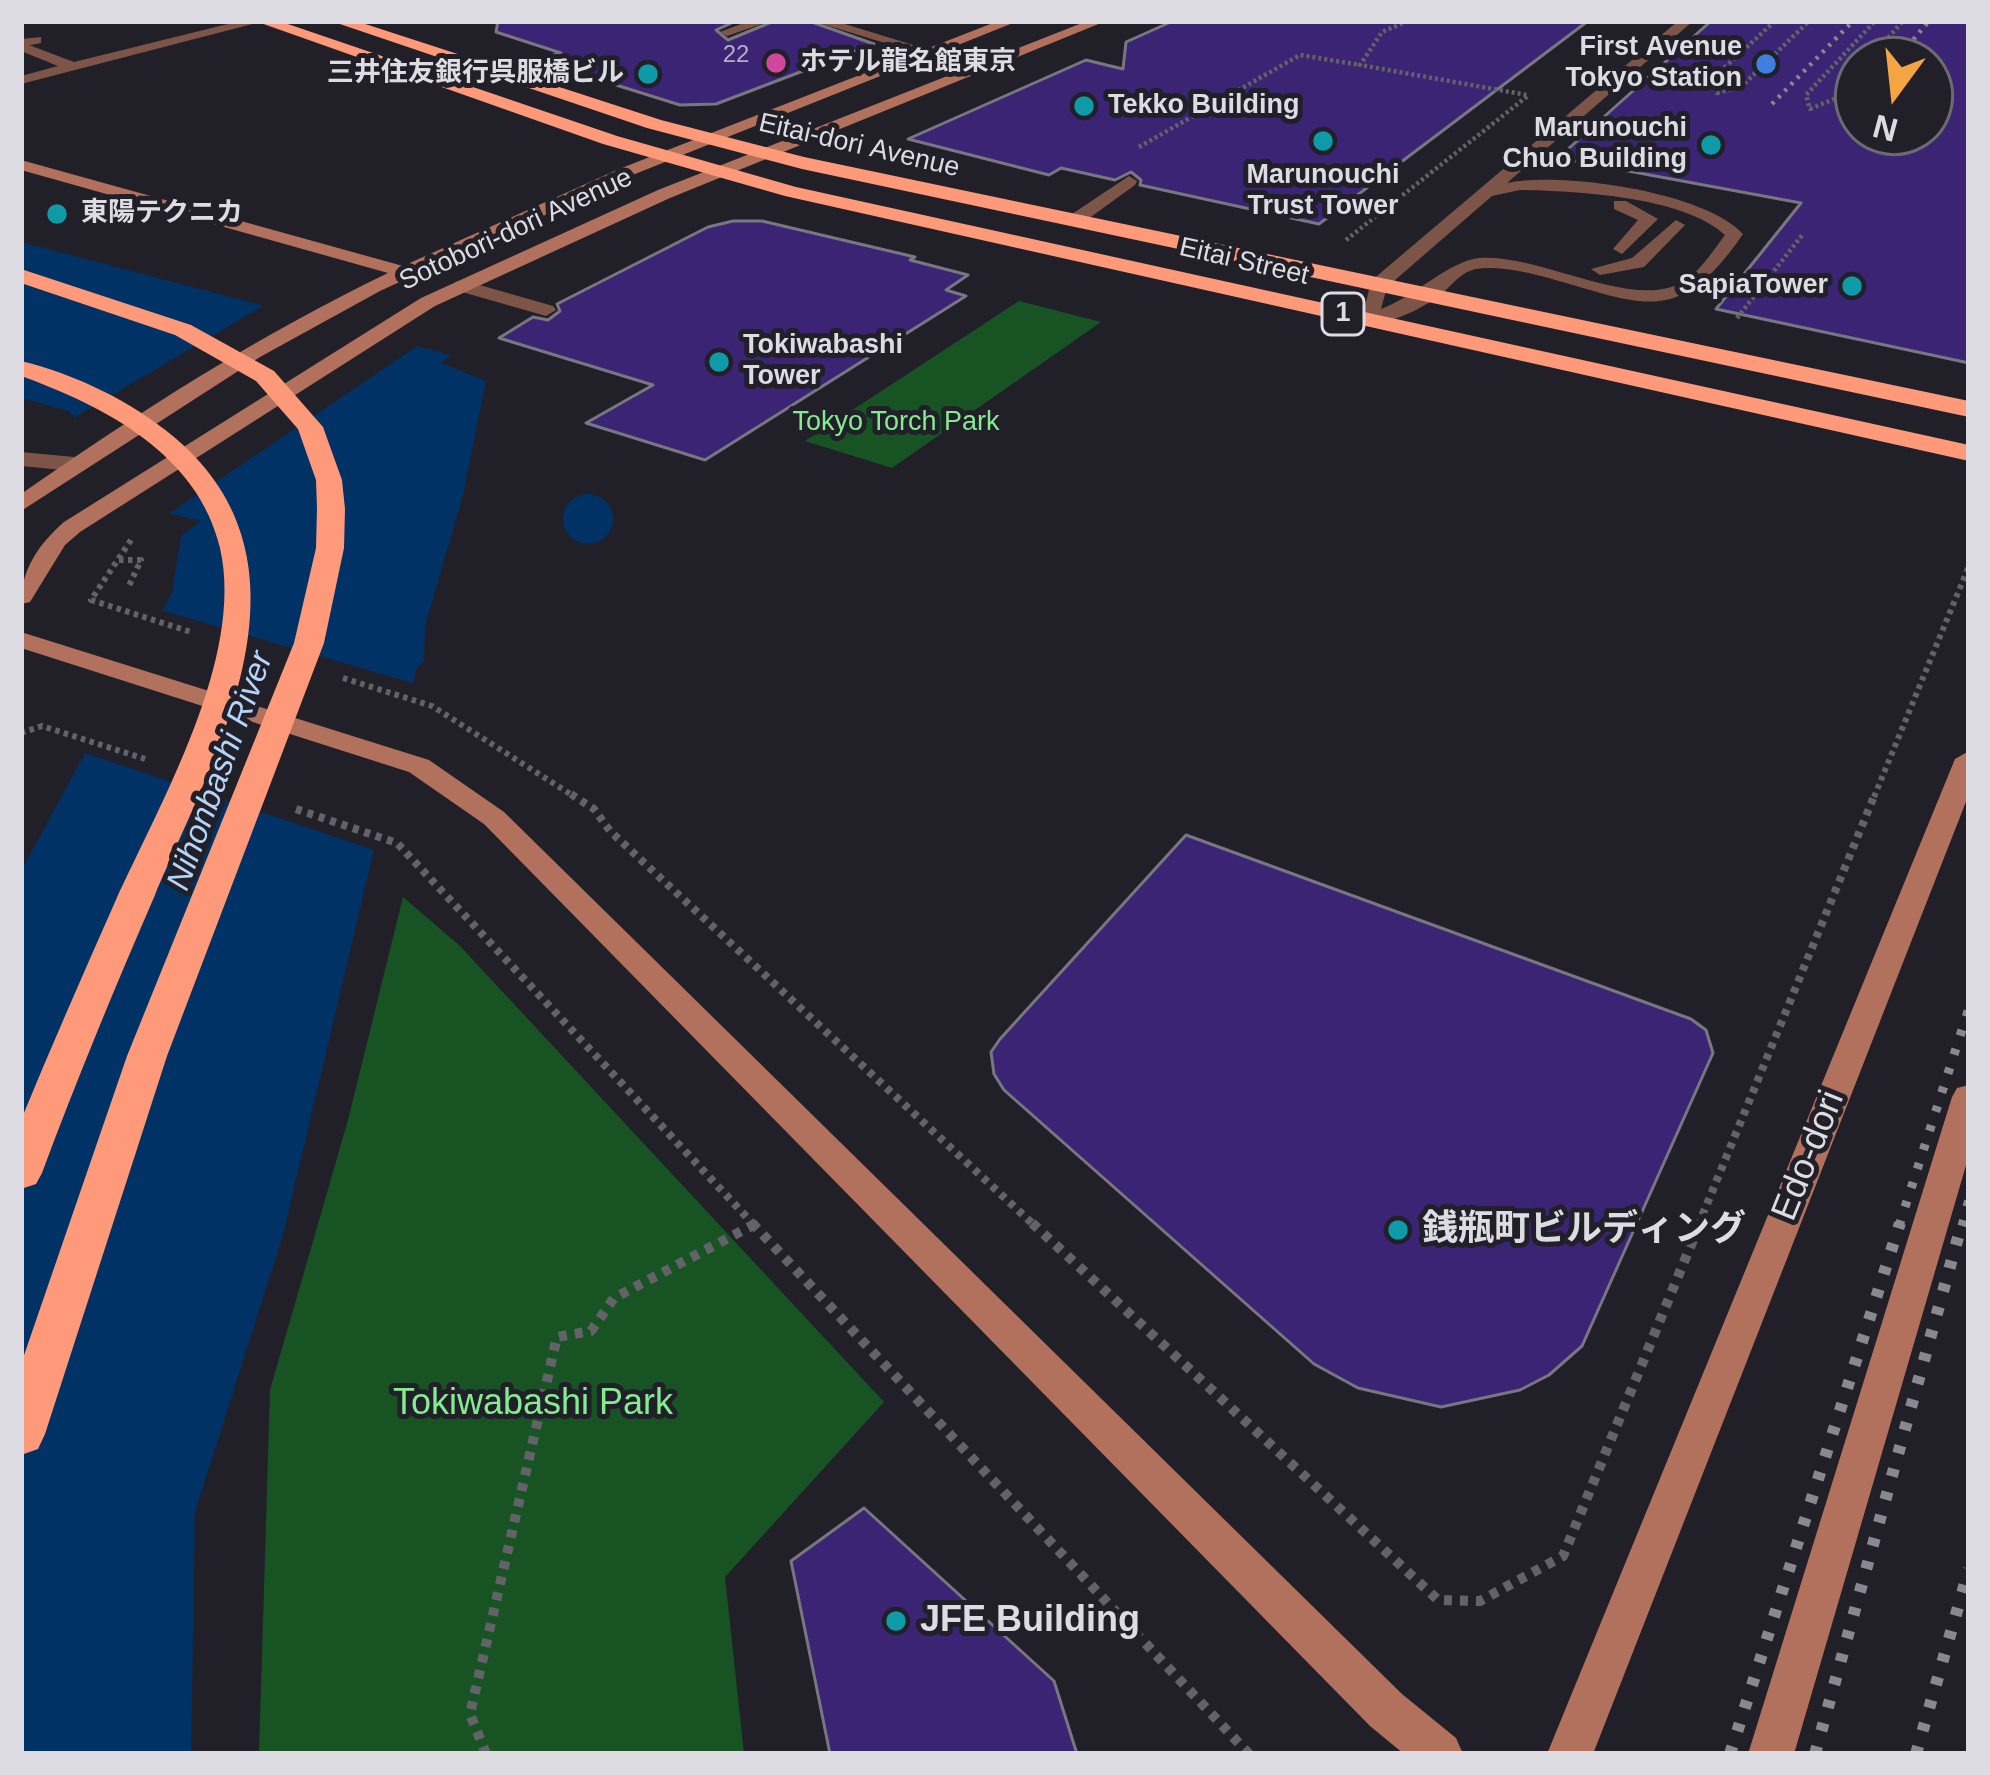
<!DOCTYPE html>
<meta charset="utf-8">
<style>
body{margin:0}
#map{position:relative;width:1990px;height:1775px;overflow:hidden;background:#212028;font-family:Arial,sans-serif}
canvas{display:block}
.frame{position:absolute;inset:0;border:24px solid #dcdce2;pointer-events:none}
.north{position:absolute;left:1834px;top:36px;width:120px;height:120px;box-sizing:border-box;background:#212028;border:3px solid #6c6b72;border-radius:50%;rotate:195deg;font-size:33px;font-weight:700;line-height:48px;text-align:center;color:#dcdce2}
.north::after{content:'';display:block;margin:auto;width:42px;height:54px;background:#f2a540;clip-path:polygon(50% 0,100% 100%,50% 72%,0 100%)}
</style>
<div id="map">
<canvas width="1990" height="1775"></canvas>
<div class="frame"></div>
<div class="north">N</div>
</div>
<script>
const ctx = document.querySelector('canvas').getContext('2d');
ctx.lineJoin = 'round';
function fill(path, color) { ctx.fillStyle = color; ctx.fill(path, 'evenodd'); }
function stroke(path, color, width, dash) { ctx.strokeStyle = color; ctx.lineWidth = width; ctx.lineCap = dash ? 'butt' : 'round'; ctx.setLineDash(dash || []); ctx.stroke(path); }
function label(font, color, halo, rows, align = 'center') {
  ctx.font = font + ' Arial,"Noto Sans JP",sans-serif'; ctx.lineWidth = 10; ctx.setLineDash([]); ctx.textBaseline = 'middle'; ctx.strokeStyle = halo; ctx.fillStyle = color; for (const [text, x, y, turn = 0] of rows) {
    ctx.save(); ctx.translate(x, y); ctx.rotate((+turn || 0) * Math.PI / 180); ctx.textAlign = isNaN(turn) ? turn : align; if (halo) ctx.strokeText(text, 0, 0); ctx.fillText(text, 0, 0); ctx.restore();
  }
}
fill(new Path2D(`
 M1019,301L1101,322L892,468L805,441Z
 M403,897L460,946L884,1402L725,1577L744,1754H259L270,1390L348,1120Z`), '#185324');
fill(new Path2D(`
 M21,242L451,355L441,363L486,381L463,495L425,626L424,662L417,667L283,1235L195,1512L191,1754H21V871L172,593L181,536L201,521L167,513L68,411L21,398Z
 M563 519a25 25 0 1 1 50 0a25 25 0 1 1-50 0Z`), '#003265');
fill(new Path2D(`
 M266,304L422,343L167,515L70,420Z
 M157,609L419,685L380,852L79,751Z`), '#212028');
const building = new Path2D(`
 M498,21H736L716,30L728,40L774,21H809L874,44L716,104L680,105L536,60L561,53L496,32Z
 M1173,21H1588L1319,224L1140,185L1141,180L1131,172L1115,180L1061,168L1049,175L908,139L1086,60L1123,69L1126,42Z
 M1711,21H1969V363L1716,309L1801,203L1558,158ZM1858,60H1930V132H1858Z
 M733,221H762L915,257L910,260L968,275L946,290L966,296L705,460L586,423L653,385L499,338L533,317L548,320L560,311L557,304L708,227Z
 M1186,835L1691,1019L1706,1030L1713,1053L1582,1346L1549,1375L1520,1390L1441,1407L1358,1388L1314,1364L1004,1090L994,1074L991,1052L1000,1039Z
 M864,1508L1054,1681L1077,1754H830L791,1561Z`);
fill(building, '#3b2473');
stroke(building, '#787681', 3);
stroke(new Path2D(`
 M1408,21L1382,32L1360,65L1527,95
 M1775,21L1710,81L1717,93L1742,86L1809,21
 M1868,60L1903,21
 M1858,71L1834,99L1810,109L1806,95L1875,21
 M1139,147L1300,55L1360,65
 M1346,240L1529,95
 M1737,318L1803,234`), '#636269', 4.5, [3, 3]);
stroke(new Path2D(`
 M131,540L91,600L191,632
 M119,560H141L128,588
 M343,678L432,706L575,797
 M21,733L42,726L145,759
 M1874,797L1969,566`), '#636269', 6, [4.5, 4.5]);
stroke(new Path2D(`
 M571,794L594,809L610,831L1035,1226
 M296,809L397,843L755,1226
 M1698,1226L1875,794`), '#636269', 8, [6, 6]);
stroke(new Path2D(`
 M752,1223L1249,1754
 M1032,1223L1438,1600L1480,1601L1563,1556L1700,1223
 M486,1754L470,1714L557,1337L591,1331L614,1298L755,1224`), '#636269', 10, [8, 8]);
fill(new Path2D(`
 M749,21H770L727,36L720,32Z
 M1678,21H1693L1507,183C1561,171 1706,192 1743,234C1676,332 1640,302 1541,276C1521,271 1497,266 1476,269C1460,272 1451,287 1439,296C1420,310 1384,327 1361,324L1371,281ZM1520,190C1575,191 1683,196 1725,235C1713,251 1699,273 1681,283C1631,310 1538,253 1479,258C1449,261 1416,296 1381,309L1387,287L1492,196Z
 M41,37V43L21,47V39Z
 M1129,176L1137,181L1135,185L1081,224H1069V216Z
 M1614,201H1626L1658,219L1622,254L1613,249L1638,220L1614,209Z
 M1676,220L1685,225L1644,267L1600,275L1591,269L1632,258Z
 M462,280L553,306L556,310L546,316L455,290V282Z`), '#7d5548');
fill(new Path2D(`
 M240,21H264L21,84V76L58,66L21,51V42L74,62Z
 M813,21H835L936,52L924,55Z
 M21,452L74,457L85,464L74,471L21,466Z`), '#7d5548');
fill(new Path2D(`
 M998,21H1018L630,176L380,291L260,357L21,511V494C139,412 259,335 388,273L21,170V160L403,266L619,169Z
 M1087,21H1106L670,198L435,306L80,532L65,545L30,602L21,604C21,570 38,545 64,522L421,298L658,190Z
 M21,632L429,760L504,812L1402,1694L1456,1738L1463,1754H1404L1370,1726L484,824L409,772L21,648Z
 M1969,751V794L1593,1754H1547L1955,759Z
 M1969,1085V1155L1794,1754H1748L1952,1097L1957,1088Z`), '#b1715c');
fill(new Path2D(`
 M255,21H279L617,136L796,187L1969,445V461L785,196L603,144Z
 M331,21H356L661,120L804,157L1969,401V417L802,169L647,128Z
 M21,269L191,325L274,371L323,427L342,480L345,509L344,548L324,643L167,1056L45,1434L38,1449L21,1455V1364L127,1056L294,643L316,548L317,509L316,480L298,429L256,381L175,335L21,283Z
 M21,361C75,374 131,401 174,437C325,564 217,751 155,895C115,987 77,1079 42,1173L36,1184L21,1189V1120C51,1047 83,974 115,902C160,803 245,658 220,548C198,454 104,406 21,376Z`), '#fe9a7a');
stroke(new Path2D(`
 M1896,60L1929,21
 M1772,104L1853,21
 M1847,118L1858,105`), '#89888f', 4.5, [3, 6]);
stroke(new Path2D(`
 M1899,1226L1969,1008
 M1962,1226L1969,1199`), '#89888f', 9, [6, 14]);
stroke(new Path2D(`
 M1730,1754L1900,1223
 M1815,1754L1962,1223
 M1916,1754L1969,1569`), '#89888f', 12, [8, 16]);
for (const [x, y, r, color] of [
 [776,63,12,"#d1479c"],
 [1766,64,12,"#3f7fe0"],
 [648,74,12,"#0f9aa8"],
 [1084,106,12,"#0f9aa8"],
 [1323,141,12,"#0f9aa8"],
 [1711,145,12,"#0f9aa8"],
 [57,214,12,"#0f9aa8"],
 [1852,286,12,"#0f9aa8"],
 [719,362,12,"#0f9aa8"],
 [1398,1230,12,"#0f9aa8"],
 [896,1621,12,"#0f9aa8"]
]) { const dot = new Path2D(); dot.arc(x, y, r, 0, 2 * Math.PI); ctx.fillStyle = color; ctx.fill(dot); stroke(dot, '#212028', 4.5); }
label('24px', '#b4aec6', null, [
 ["22",736,55]
]);
label('bold 27px', '#dcdce2', '#212028', [
 ["First Avenue",1742,48],
 ["Tokyo Station",1742,79],
 ["ホテル龍名館東京",800,63,"left"],
 ["三井住友銀行呉服橋ビル",624,74],
 ["Tekko Building",1108,106,"left"],
 ["Marunouchi",1687,129],
 ["Chuo Building",1687,160],
 ["Marunouchi",1323,176,"center"],
 ["Trust Tower",1323,207,"center"],
 ["東陽テクニカ",81,214,"left"],
 ["SapiaTower",1828,286],
 ["Tokiwabashi",743,346,"left"],
 ["Tower",743,377,"left"]
], 'right');
label('27px', '#dcdce2', '#212028', [
 ["Eitai-dori Avenue",859,146,13],
 ["Sotobori-dori Avenue",516,230,-25],
 ["Eitai Street",1244,262,13]
]);
for (const [x, y, w] of [
 [1343,314,42]
]) { const box = new Path2D(); box.roundRect(x - w / 2, y - 21, w, 42, 9); ctx.fillStyle = '#212028'; ctx.fill(box); stroke(box, '#dcdce2', 3); }
label('bold 27px', '#dcdce2', null, [
 ["1",1343,314]
]);
label('27px', '#83ec91', '#212028', [
 ["Tokyo Torch Park",896,423]
]);
label('italic 33px', '#b5d4fb', '#212028', [
 ["Nihonbashi River",221,771,-70]
]);
label('36px', '#dcdce2', '#212028', [
 ["Edo-dori",1809,1156,-68]
]);
label('bold 36px', '#dcdce2', '#212028', [
 ["銭瓶町ビルディング",1422,1230],
 ["JFE Building",920,1621]
], 'left');
label('36px', '#83ec91', '#212028', [
 ["Tokiwabashi Park",533,1404]
]);
</script>
